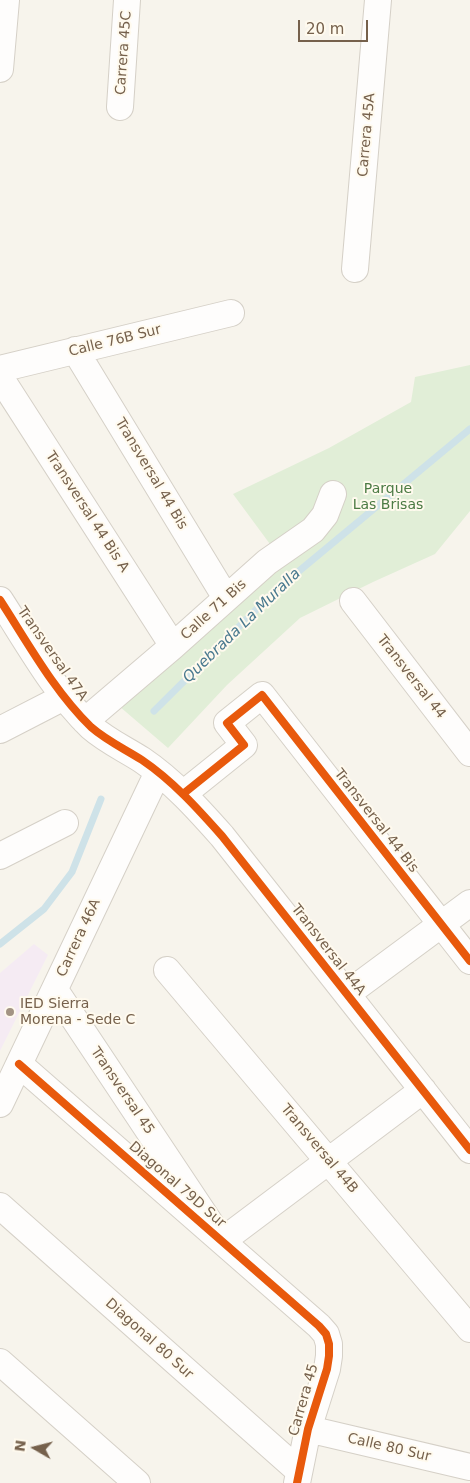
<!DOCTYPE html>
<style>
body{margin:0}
#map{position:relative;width:470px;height:1483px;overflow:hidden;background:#f7f4ec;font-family:"DejaVu Sans",sans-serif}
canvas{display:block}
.north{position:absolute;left:10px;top:1423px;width:50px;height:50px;-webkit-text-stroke:4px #fffaee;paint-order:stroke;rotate:278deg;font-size:14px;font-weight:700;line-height:20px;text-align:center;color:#76614c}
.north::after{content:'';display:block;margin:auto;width:18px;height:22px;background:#76614c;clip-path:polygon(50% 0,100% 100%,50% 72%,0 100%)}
.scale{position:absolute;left:298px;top:20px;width:70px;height:22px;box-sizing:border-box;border:2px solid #76614c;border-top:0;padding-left:6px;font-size:15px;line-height:18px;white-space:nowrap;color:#76614c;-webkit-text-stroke:4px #fffaee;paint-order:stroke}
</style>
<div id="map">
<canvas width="470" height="1483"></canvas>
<div class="north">N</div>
<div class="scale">20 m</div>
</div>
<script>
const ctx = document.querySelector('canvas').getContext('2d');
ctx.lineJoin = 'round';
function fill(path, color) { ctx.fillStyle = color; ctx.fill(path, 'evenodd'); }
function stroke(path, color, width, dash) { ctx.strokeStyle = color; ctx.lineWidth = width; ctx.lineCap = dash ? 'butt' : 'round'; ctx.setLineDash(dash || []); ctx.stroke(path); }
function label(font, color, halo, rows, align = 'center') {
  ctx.font = font + ' "DejaVu Sans",sans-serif'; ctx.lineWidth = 4; ctx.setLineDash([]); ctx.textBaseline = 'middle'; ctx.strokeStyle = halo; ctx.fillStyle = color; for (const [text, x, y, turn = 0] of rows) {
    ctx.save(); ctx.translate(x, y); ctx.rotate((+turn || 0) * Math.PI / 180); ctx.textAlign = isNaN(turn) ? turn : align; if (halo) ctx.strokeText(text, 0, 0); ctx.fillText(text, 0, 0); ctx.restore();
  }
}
fill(new Path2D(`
 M34,944L48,955L0,1051V973Z`), '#f5ebf3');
fill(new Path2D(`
 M470,365V511L435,554L373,582L300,618L227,685L168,748L119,706L281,559L233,494L329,448L411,402L415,377Z`), '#e1eed7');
stroke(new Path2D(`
 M154,711L275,591L470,429
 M0,944L44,909L72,872L101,799`), '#cee2e8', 7);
const minor = new Path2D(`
 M0,69L6,0
 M120,107L127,0
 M355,269L378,0
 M75,350L226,598
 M0,369L231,313
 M0,377L173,646
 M0,600C28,643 54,691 91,727C107,741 125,749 142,760C173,781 198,809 222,836L470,1150
 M353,601L470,753
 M85,721L173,646L267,562L313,530L325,515L333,494
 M0,730L64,697
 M183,794L244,745L227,723L262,695L470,961
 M0,856L65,823
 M167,970L470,1329
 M55,990L222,1241L423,1090
 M347,994L470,903
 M19,1064L319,1326L326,1334L329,1344V1356L327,1369L308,1429L297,1483
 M0,1104L158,772
 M0,1206L299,1471
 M0,1362L137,1483
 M308,1429L470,1467`);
stroke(minor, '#d5d0c7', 28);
stroke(minor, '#fefdfc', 26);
stroke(new Path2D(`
 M0,600C28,643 54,691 91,727C107,741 125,749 142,760C173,781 198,809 222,836L470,1150
 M183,794L244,745L227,723L262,695L470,961
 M19,1064L319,1326L326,1334L329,1344V1356L327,1369L308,1429L297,1483`), '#e8590c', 8);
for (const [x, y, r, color] of [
 [10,1012,5,"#a39484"]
]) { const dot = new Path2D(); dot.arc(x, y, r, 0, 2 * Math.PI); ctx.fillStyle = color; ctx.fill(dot); stroke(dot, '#fffaee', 2); }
label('14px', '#76614c', '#fffaee', [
 ["Carrera 45C",124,53,-86],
 ["Carrera 45A",367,135,-85],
 ["Calle 76B Sur",115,341,-14],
 ["Transversal 44 Bis",151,474,59],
 ["Transversal 44 Bis A",87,512,57],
 ["Calle 71 Bis",214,610,-42],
 ["Transversal 47A",52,654,55],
 ["Transversal 44",411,677,52],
 ["Transversal 44 Bis",376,821,52],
 ["Carrera 46A",79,938,-65],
 ["Transversal 44A",328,950,52],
 ["Transversal 45",122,1091,56],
 ["Transversal 44B",319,1149,50],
 ["Diagonal 79D Sur",177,1185,41],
 ["Diagonal 80 Sur",149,1339,42],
 ["Carrera 45",304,1400,-74],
 ["Calle 80 Sur",389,1448,13]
]);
label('14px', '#4c7b44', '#fffaee', [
 ["Parque",388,489],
 ["Las Brisas",388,505]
]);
label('14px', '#76614c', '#fffaee', [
 ["IED Sierra",20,1004],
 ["Morena - Sede C",20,1020]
], 'left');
label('italic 15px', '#49798f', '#fffaee', [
 ["Quebrada La Muralla",242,626,-44]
]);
</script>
